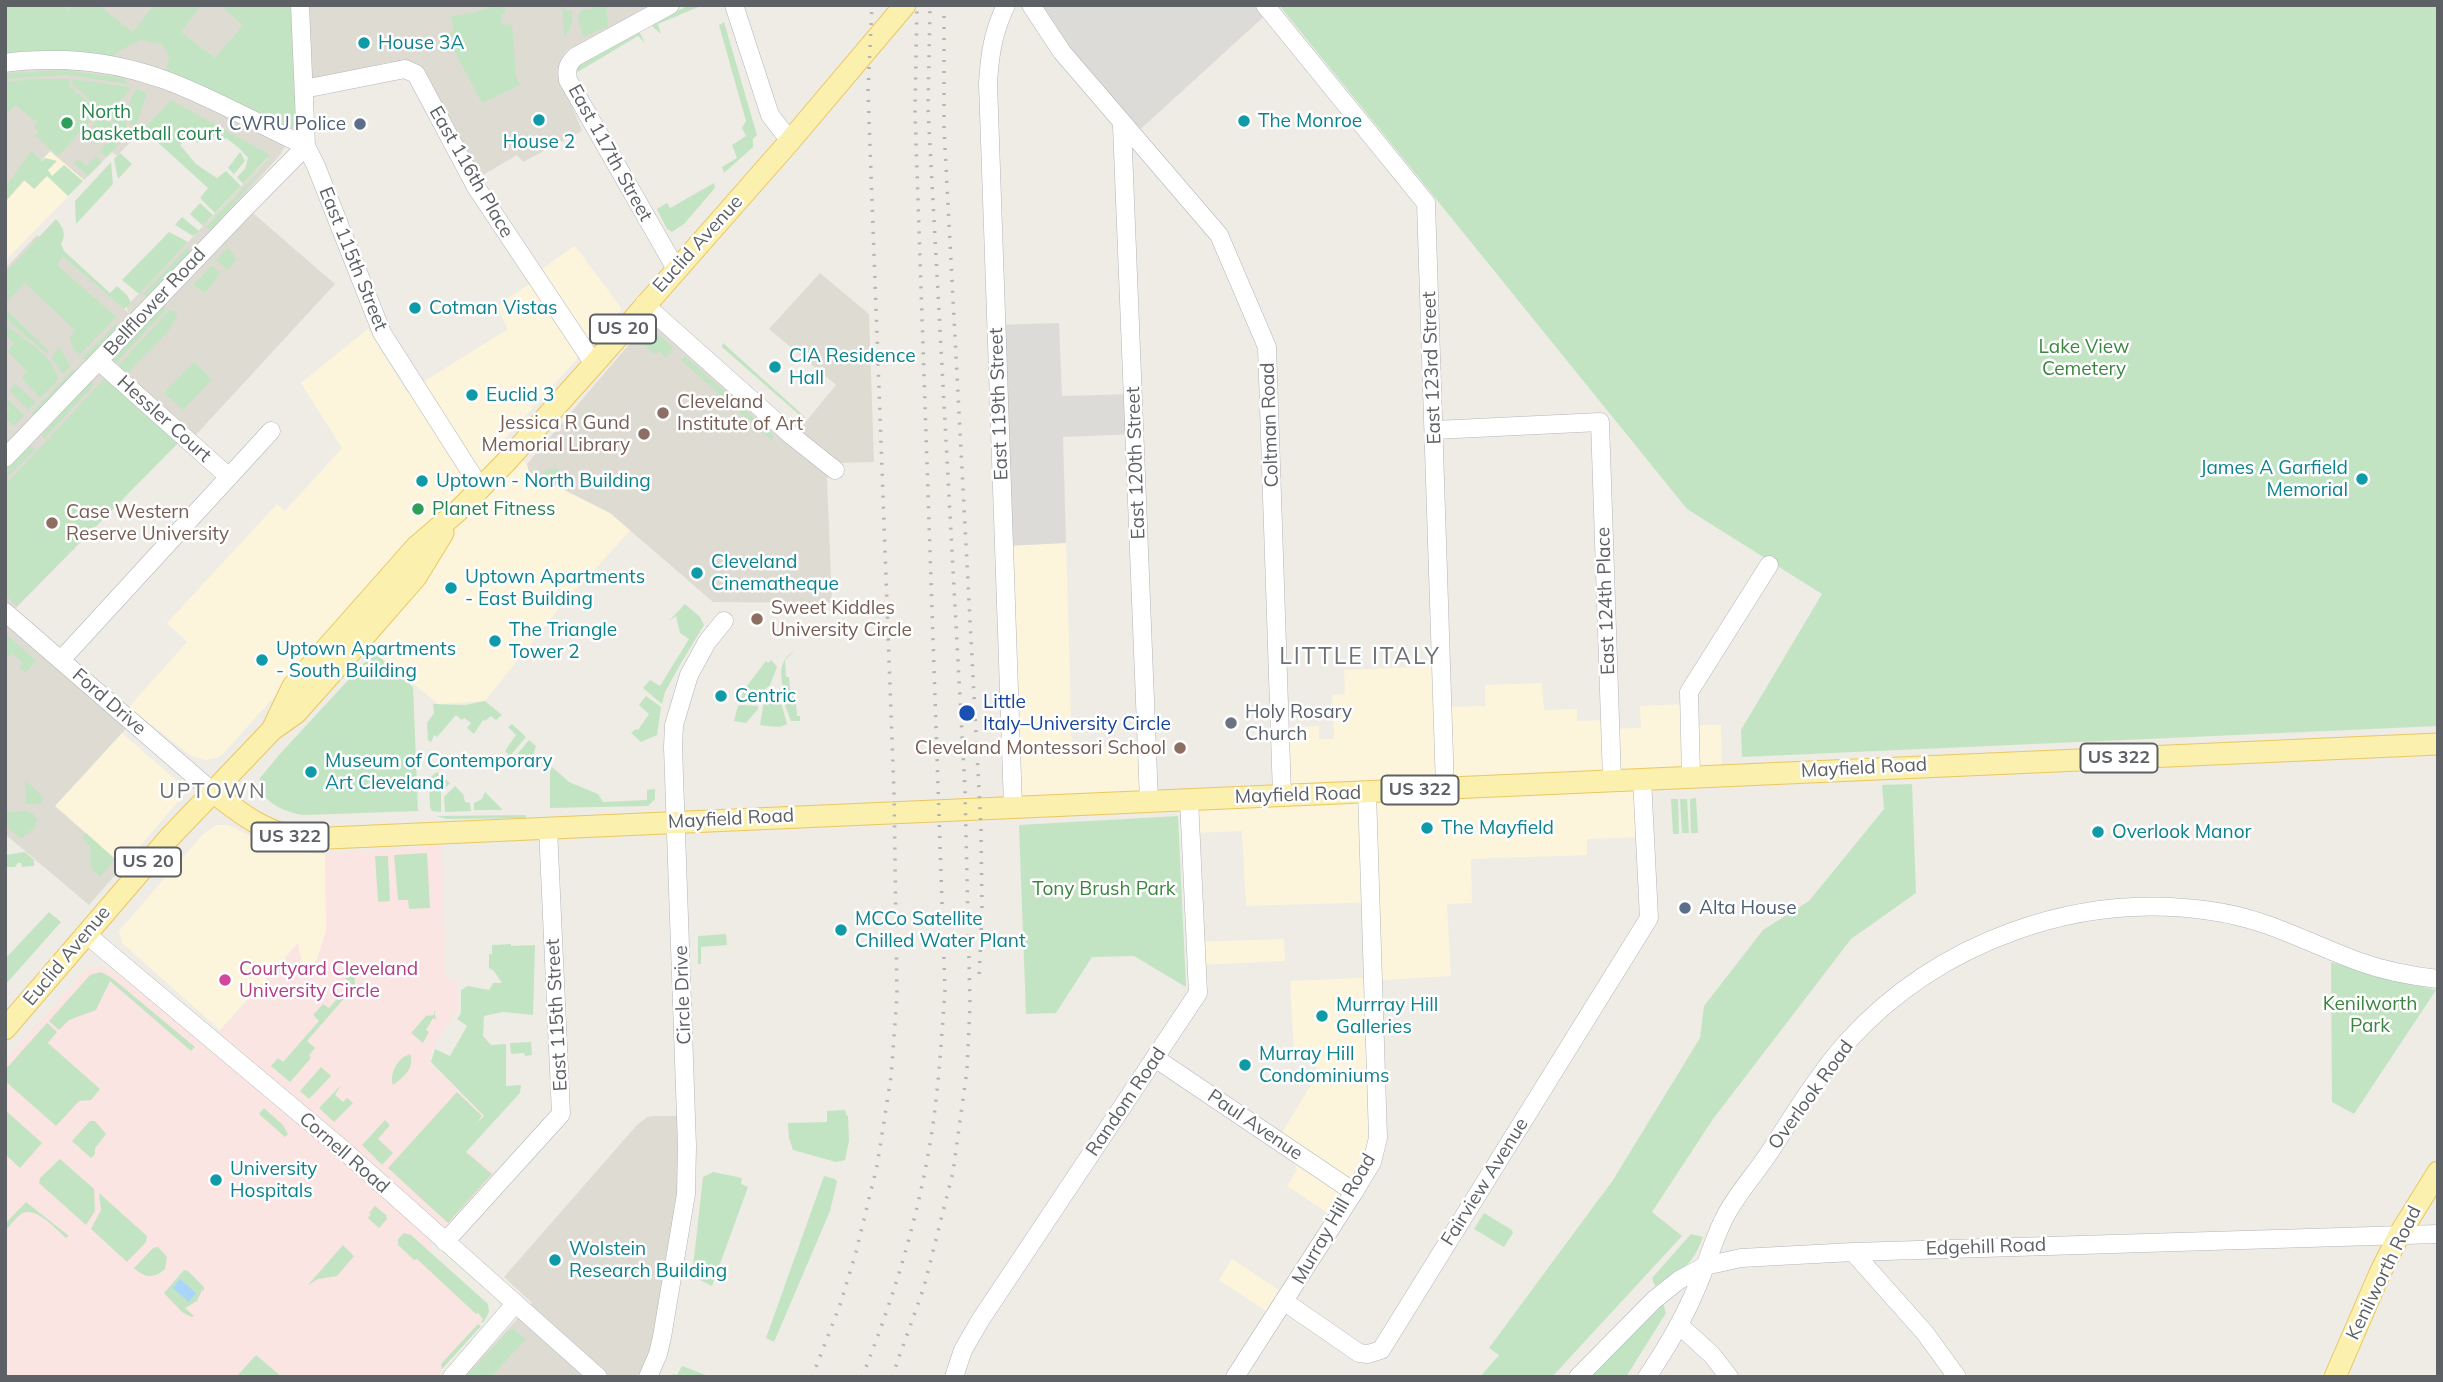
<!DOCTYPE html>
<meta charset="utf-8">
<style>
body{margin:0}
#map{position:relative;width:2443px;height:1382px;overflow:hidden;background:#eeece5;font-family:Mulish,sans-serif}
canvas{display:block}
.frame{position:absolute;inset:0;border:7px solid #5d6064;pointer-events:none}
</style>
<div id="map">
<canvas width="2443" height="1382"></canvas>
<div class="frame"></div>
</div>
<script>
const ctx = document.querySelector('canvas').getContext('2d');
ctx.lineJoin = 'round';
function fill(path, color) { ctx.fillStyle = color; ctx.fill(path, 'evenodd'); }
function stroke(path, color, width, dash) { ctx.strokeStyle = color; ctx.lineWidth = width; ctx.lineCap = dash ? 'butt' : 'round'; ctx.setLineDash(dash || []); ctx.stroke(path); }
function label(font, color, halo, rows, align = 'center') {
  ctx.font = font + ' Mulish,sans-serif'; ctx.lineWidth = 5; ctx.setLineDash([]); ctx.textBaseline = 'middle'; ctx.strokeStyle = halo; ctx.fillStyle = color; for (const [text, x, y, turn = 0] of rows) {
    ctx.save(); ctx.translate(x, y); ctx.rotate((+turn || 0) * Math.PI / 180); ctx.textAlign = isNaN(turn) ? turn : align; if (halo) ctx.strokeText(text, 0, 0); ctx.fillText(text, 0, 0); ctx.restore();
  }
}
fill(new Path2D(`
 M50,151L84,180L5,261V202Z
 M575,246L622,309L502,442L527,464L529,472L610,513L631,530L560,607L485,701L438,704L340,623L223,754L216,758L205,760L190,755L129,707L187,642L167,623L277,504L285,511L342,448L301,383L368,329L407,392L508,329L496,306L542,276L539,271Z
 M1066,543L1072,748L1147,746L1149,801L1013,806L1004,546Z
 M1442,666L1443,707L1485,706V685L1542,683L1544,710L1577,709V721L1610,720L1611,729L1641,728L1640,706L1688,704L1689,725H1721L1722,775L1642,779L1645,837L1587,839V855L1471,859L1472,903L1447,904L1451,976L1367,981L1371,1132L1369,1150L1331,1215L1287,1186L1297,1170L1281,1134L1320,1070L1294,1051L1290,981L1382,977L1379,902L1246,906L1242,831L1190,833L1189,799L1282,795L1280,728L1319,726V739H1334L1332,695L1345,694L1344,670Z
 M122,733L185,788L186,792L123,866L55,806Z
 M217,825H229L265,844L286,851L325,854L326,932L317,959L304,975L297,944L220,1030L122,943L119,931L204,833Z
 M1284,939L1285,961L1197,965L1196,942Z
 M1232,1259L1279,1290L1266,1311L1219,1280Z`), '#fcf5dc');
fill(new Path2D(`
 M1031,5H1265L1270,11L1133,136Z
 M1059,323L1062,396L1133,394L1135,434L1063,437L1066,543L1004,546L996,325Z`), '#dddbd7');
fill(new Path2D(`
 M5,5H654L602,35L567,50L561,59L558,72L582,131L523,162L517,155L478,178L407,65L390,62L323,77L280,155L239,201L335,284L194,437L179,442L14,610L132,722L55,806L123,866L89,905L5,834V269L37,235L129,313L126,307L268,158L169,102L117,156L112,152L84,180L50,151L5,202Z
 M820,273L869,314L874,462L839,463L827,478L832,603L713,602L610,513L529,472L527,464L644,327L648,325L657,326L789,442L836,385L769,329Z
 M655,1116H687L686,1194L648,1377H463L532,1303L504,1277L636,1126L647,1117Z`), '#dedbd3');
fill(new Path2D(`
 M442,845L446,979H458V1009L433,1047L429,1062L484,1116L461,1144L496,1174L428,1250L488,1304L489,1312L436,1377H5V1060L87,969L100,966L107,968L141,989L207,1046L298,943L304,974L317,959L326,932L325,854Z`), '#fae5e2');
fill(new Path2D(`
 M5,5H62L68,10L73,5H98L133,32L154,5H202L181,32L215,58L243,25L220,5H292L298,122L292,128L282,130L166,72L169,56L162,44L140,40C130,46 120,49 112,57L5,56Z
 M497,5H505V13L501,15L502,25L512,24L516,76L520,85L482,103L450,43L451,31H453L452,18L447,17L476,12Z
 M562,5H564L565,11H572C573,21 572,28 564,37Z
 M591,5H606L608,27L583,37L578,17L581,10L591,9Z
 M690,5H703L658,24L661,34L652,26L659,19Z
 M1279,5H2438V726L1742,757L1741,730L1822,594L1687,509Z
 M724,22L757,135L753,139V147L724,173L722,167L737,158L732,145L746,136L742,128L746,121L719,25Z
 M635,32L640,33L645,43L638,36L576,73L578,66Z
 M64,70L124,78L128,84L67,75L5,79V74L12,73Z
 M32,79H69V86L76,91L74,94L78,93L95,109L96,115L58,156L35,135L39,131L34,127L37,122L15,105L8,113L5,112L7,100L5,82Z
 M71,79L129,87V91L115,106L100,109L72,84Z
 M136,89L147,93L137,124L134,128C122,115 128,103 136,89Z
 M171,100L270,155L243,184L237,177L245,169L248,158L239,148L226,138L221,141L207,133L198,143L189,136L180,145L196,164L217,178L226,171L241,186L215,213L200,198L208,188L143,129Z
 M113,110C122,113 127,120 127,129L124,131L104,113Z
 M103,115L125,137L107,157L100,151L109,141L92,126Z
 M31,151L42,161L45,158L57,161L48,170L52,176L64,165L83,181L68,196L47,176L34,189L24,180L5,202V188Z
 M240,152L245,161L234,174L228,168Z
 M120,153L132,164L118,179L114,159Z
 M96,156L102,162L88,176L74,163L79,159L86,166Z
 M273,158L211,230L206,227Z
 M111,162L113,184L76,224L75,201Z
 M714,183L715,188L684,224L672,232L667,229L657,209L667,203L670,208Z
 M200,203L213,215L203,226L190,214Z
 M182,217L199,231L193,236L175,225Z
 M56,219C63,227 67,234 61,244L64,251L110,293L117,286L127,295L131,303L124,309L63,257L57,265L116,317L79,356L73,348L70,337L75,330L25,283L5,304V273Z
 M169,232L188,242L139,294L122,280Z
 M188,247L190,252L148,296L142,295Z
 M228,248L237,259L228,270L216,260Z
 M212,265L220,274L205,293L193,285Z
 M163,306L167,308L113,366L112,359Z
 M6,310L46,348L50,352L46,353L15,327L5,316Z
 M170,310L178,314L169,330L126,375L117,367Z
 M117,323L119,327L88,360L82,359Z
 M5,324C23,340 54,354 58,380L40,398L22,378L27,371L7,351L14,343L5,334Z
 M655,332L673,347L666,358L659,351L654,354L641,342L650,333Z
 M723,343L805,417L804,419L722,347Z
 M59,347L71,366L63,374L51,358Z
 M685,356L774,436L772,441L681,360Z
 M194,362L212,380L183,410L164,393Z
 M73,369L76,373L36,416L31,414Z
 M106,377L179,442L17,606L5,595V485Z
 M91,381L95,384L44,439L42,434Z
 M15,384L36,402L28,410L9,390Z
 M5,397L24,415L14,426L7,420L6,414L10,408L5,403Z
 M30,446L36,448L5,480V472Z
 M555,468C566,471 571,480 569,491L540,477L544,471Z
 M685,604L700,617L704,625L681,663L665,692L662,704L643,688L650,680L660,686L689,639L680,633L676,616L669,621Z
 M5,633L36,661L26,673L19,667L22,662L13,654L8,657L5,655Z
 M794,651L785,660L786,677H789L790,689H794L793,703L796,704L797,716H800V721H791L781,695L784,693C781,676 777,662 794,651Z
 M374,652L413,687L418,811L304,815C286,813 269,805 259,789L260,778L279,755Z
 M771,660L777,667L770,685L762,692L759,703L740,700L746,687L766,661L768,663Z
 M770,690L774,691L782,706L787,724C779,729 769,726 760,725L765,695Z
 M646,696L661,707L657,735L641,742L631,733L636,729L638,730L649,714L639,705Z
 M485,701L502,715L496,720L491,716L485,721L483,720L474,734L467,728L471,723L464,718L462,720L456,715L437,737L434,735L431,742L428,740L427,723L434,713L433,704L465,705Z
 M741,705L758,706V709L746,723L734,721L738,706Z
 M512,724L526,737L510,756L505,751L516,735L508,727Z
 M529,740L536,746L532,759L520,756L513,759Z
 M552,767L569,782L598,794L603,802L647,800V790L655,789V799L648,806L550,808V772Z
 M437,772L450,783L441,792V812L432,811L430,807L429,778Z
 M25,780L43,797L42,804H26Z
 M1912,784L1916,893L1851,939L1713,1119L1652,1212L1682,1236L1552,1377H1480L1499,1355L1489,1348L1613,1180L1700,1038L1704,1006L1763,930L1809,901L1884,809L1882,785Z
 M455,786L463,794L465,802L470,803L471,811L445,812L444,797Z
 M485,792L503,810H474V803L482,799Z
 M1696,798L1698,833H1691L1690,799Z
 M1671,799H1678L1679,834H1673Z
 M1680,799H1687L1689,833H1682Z
 M27,811L32,813L37,820L35,827L21,839L5,825V812Z
 M526,815V818L447,819L436,816Z
 M1178,816L1186,987L1134,956L1092,957L1056,1013L1026,1014L1019,825Z
 M86,833L115,859L100,877L91,868L90,847L82,838Z
 M25,852L34,860V866L22,867L21,863H18L15,867H5V855Z
 M427,853L430,908L409,909L408,900H398L394,855Z
 M375,856H388L390,901L378,902Z
 M49,912L61,922L5,985V959Z
 M726,934L727,945L701,947V964H698V936Z
 M511,944V946L535,945L533,1015L503,1012L484,1016L483,1036L491,1045L506,1044V1086L521,1085L520,1093L466,1152L492,1174L448,1223L388,1168L457,1092L482,1116L476,1124L484,1116L431,1062L435,1049L450,1056L467,1026L457,1019L461,1013V990L468,986L489,990L493,983H502L494,971L489,968V954H492V945Z
 M2331,962L2404,983L2436,990L2354,1114L2332,1102Z
 M354,964L355,986L307,1041L315,1048L309,1055L311,1058L290,1082L271,1066L278,1058L283,1062L319,1021L313,1015L323,1004L329,1008L350,984L345,978L351,972L343,965Z
 M101,972L112,978L195,1047L191,1051L110,981L96,1010L69,1020L59,1030L49,1021L90,975Z
 M434,1008L436,1020L433,1018L426,1030L429,1032L423,1043L411,1033L426,1016L434,1015Z
 M47,1023L57,1032L48,1043L100,1089L91,1100L79,1101L56,1126L5,1081V1070Z
 M531,1042L532,1055L525,1056L524,1053L511,1054L510,1043Z
 M410,1054C415,1068 404,1077 393,1085C389,1073 398,1058 410,1054Z
 M321,1067L331,1076L309,1099L300,1091Z
 M341,1085L335,1095L343,1102L347,1098L353,1103L334,1122L319,1108Z
 M264,1108L283,1125L288,1134L285,1137L259,1114Z
 M5,1110L42,1143L20,1168L5,1154Z
 M845,1110L846,1115L848,1116L849,1141L845,1160L836,1162L793,1150L789,1138L788,1123L827,1122V1111Z
 M385,1120L390,1125L378,1139L393,1153L382,1165L362,1145Z
 M90,1121H95L106,1134L95,1148V1154L91,1158L72,1141Z
 M60,1159L94,1189L95,1211L86,1225L39,1183L40,1178Z
 M713,1172L742,1178L741,1184L748,1187L712,1286L692,1276L703,1177Z
 M824,1176L835,1179L837,1182L830,1211L774,1342L766,1338Z
 M99,1193L147,1236L146,1242L127,1262L91,1229L101,1210Z
 M26,1202L69,1236L66,1238C56,1230 36,1205 21,1214C16,1217 10,1226 5,1231V1224Z
 M375,1206L386,1215L387,1219L379,1228L368,1218L371,1214L369,1213Z
 M1484,1213L1512,1230L1513,1233L1504,1247L1474,1229Z
 M404,1233L411,1235L488,1304L489,1312L483,1323L481,1322L483,1319L478,1313L476,1314L417,1259L414,1260L398,1245V1239Z
 M1691,1234L1703,1237C1691,1269 1682,1269 1655,1286L1652,1278Z
 M343,1245L354,1256L337,1276L318,1279L308,1285Z
 M158,1247L167,1257L165,1269C155,1279 144,1278 134,1268L153,1248Z
 M184,1270L188,1271L204,1287V1291L202,1290L197,1301L185,1308L194,1316L191,1317L182,1312L164,1293Z
 M1663,1303L1666,1313L1626,1377H1589Z
 M478,1324L481,1326L442,1369L441,1364Z
 M513,1329L525,1338V1340L491,1377H466L506,1333Z
 M256,1355L282,1377H236Z
 M682,1366L685,1367L711,1377H671L673,1374L677,1375Z`), '#c3e4c3');
fill(new Path2D(`
 M180,1279L196,1293L189,1302L173,1288Z`), '#a9d5fa');
const minor = new Path2D(`
 M300,5L306,146L316,166L382,333L480,487
 M670,5L575,57C568,64 566,69 568,80L676,269
 M734,5L770,115L790,141
 M1006,5C993,33 990,52 988,83L1013,806
 M1031,5L1062,52L1219,235L1267,347L1282,795
 M1265,5L1426,203L1445,788
 M5,63C25,59 45,60 65,60C162,64 221,107 306,146L244,209L5,458
 M304,89L405,69L416,74L476,187L594,364
 M1122,125L1149,801
 M644,304L791,435L835,470
 M99,361L229,477
 M1435,430L1600,422L1612,780
 M5,612L213,792
 M61,660L271,431
 M1691,776L1689,692L1769,565
 M86,934L341,1148L598,1377
 M1155,1058L1354,1192
 M445,1242L561,1114L548,828
 M1853,1252L1925,1333L1957,1377
 M1285,1302L1359,1353L1368,1354L1381,1350L1649,918L1642,779
 M1679,1325L1712,1355L1729,1377
 M452,1377L515,1304
 M648,1377L658,1354L662,1337L686,1194L687,1146L673,747L674,725L689,675L707,642L724,621
 M954,1377L963,1350L981,1319L1198,993L1189,799
 M1235,1377L1354,1192L1372,1162L1378,1138L1367,792
 M1578,1377L1654,1300L1679,1280L1705,1266L1741,1258L1853,1252L2438,1234
 M1647,1377C1666,1349 1683,1320 1696,1289C1707,1265 1713,1239 1726,1215C1738,1192 1757,1172 1771,1150C1795,1113 1818,1075 1847,1042C1938,942 2077,891 2211,911C2269,919 2307,943 2360,962C2385,971 2411,976 2438,979`);
const major = new Path2D(`
 M272,730L293,686L416,547L458,511L505,463L594,364L790,141L905,5
 M213,792C242,815 268,835 306,839L2438,744
 M5,1029L169,838L272,730L296,713L361,640L416,577L443,533
 M2335,1377L2380,1273L2399,1235L2438,1172`);
stroke(minor, '#b2b5b9', 19);
stroke(major, '#eac762', 23);
stroke(minor, '#fff', 18);
stroke(major, '#fbf0ad', 21);
stroke(new Path2D(`
 M944,5V129L981,828L982,913L979,977
 M812,1377L840,1305L856,1252L877,1166L891,1077L897,996L894,793L868,92L872,5
 M862,1377C891,1305 914,1232 928,1155C938,1101 941,1045 945,990L915,112L917,5
 M892,1377L924,1287L953,1172L967,1070L970,1006L965,790L928,109L930,5`), '#b3b4b4', 3.5, [2, 9]);
for (const [x, y, r, color] of [
 [364,43,7,"#0f9aa8"],
 [539,120,7,"#0f9aa8"],
 [1244,121,7,"#0f9aa8"],
 [67,123,7,"#2e9e5b"],
 [360,124,7,"#5c6f8a"],
 [415,308,7,"#0f9aa8"],
 [775,367,7,"#0f9aa8"],
 [472,395,7,"#0f9aa8"],
 [663,413,7,"#8d6e63"],
 [644,434,7,"#8d6e63"],
 [2362,479,7,"#0f9aa8"],
 [422,481,7,"#0f9aa8"],
 [418,509,7,"#2e9e5b"],
 [52,523,7,"#8d6e63"],
 [697,573,7,"#0f9aa8"],
 [451,588,7,"#0f9aa8"],
 [757,619,7,"#8d6e63"],
 [495,641,7,"#0f9aa8"],
 [262,660,7,"#0f9aa8"],
 [721,696,7,"#0f9aa8"],
 [967,713,9,"#1a4fb4"],
 [1231,723,7,"#6b7280"],
 [1180,748,7,"#8d6e63"],
 [311,772,7,"#0f9aa8"],
 [1427,828,7,"#0f9aa8"],
 [2098,832,7,"#0f9aa8"],
 [1685,908,7,"#5c6f8a"],
 [841,930,7,"#0f9aa8"],
 [225,980,7,"#d1479c"],
 [1322,1016,7,"#0f9aa8"],
 [1245,1065,7,"#0f9aa8"],
 [216,1180,7,"#0f9aa8"],
 [555,1260,7,"#0f9aa8"]
]) { const dot = new Path2D(); dot.arc(x, y, r, 0, 2 * Math.PI); ctx.fillStyle = color; ctx.fill(dot); stroke(dot, '#fff', 2.5); }
for (const [x, y, w] of [
 [623,329,66],
 [2119,758,77],
 [1420,790,77],
 [290,837,77],
 [148,862,66]
]) { const box = new Path2D(); box.roundRect(x - w / 2, y - 14.5, w, 29, 5); ctx.fillStyle = '#fff'; ctx.fill(box); stroke(box, '#5d6064', 2); }
label('bold 18px', '#5d6064', null, [
 ["US 20",623,329],
 ["US 322",2119,758],
 ["US 322",1420,790],
 ["US 322",290,837],
 ["US 20",148,862]
]);
label('19px', '#0d838f', '#fff', [
 ["House 3A",378,43],
 ["The Monroe",1258,121],
 ["House 2",539,142,"center"],
 ["Cotman Vistas",429,308],
 ["CIA Residence",789,356],
 ["Hall",789,378],
 ["Euclid 3",486,395],
 ["James A Garfield",2348,468,"right"],
 ["Memorial",2348,490,"right"],
 ["Uptown - North Building",436,481],
 ["Cleveland",711,562],
 ["Cinematheque",711,584],
 ["Uptown Apartments",465,577],
 ["- East Building",465,599],
 ["The Triangle",509,630],
 ["Tower 2",509,652],
 ["Uptown Apartments",276,649],
 ["- South Building",276,671],
 ["Centric",735,696],
 ["Museum of Contemporary",325,761],
 ["Art Cleveland",325,783],
 ["The Mayfield",1441,828],
 ["Overlook Manor",2112,832],
 ["MCCo Satellite",855,919],
 ["Chilled Water Plant",855,941],
 ["Murrray Hill",1336,1005],
 ["Galleries",1336,1027],
 ["Murray Hill",1259,1054],
 ["Condominiums",1259,1076],
 ["University",230,1169],
 ["Hospitals",230,1191],
 ["Wolstein",569,1249],
 ["Research Building",569,1271]
], 'left');
label('19px', '#27864d', '#fff', [
 ["North",81,112],
 ["basketball court",81,134],
 ["Planet Fitness",432,509]
], 'left');
label('19px', '#4e5e75', '#fff', [
 ["CWRU Police",346,124],
 ["Alta House",1699,908,"left"]
], 'right');
label('19px', '#5d6064', '#fff', [
 ["East 117th Street",610,153,61],
 ["East 116th Place",471,172,60],
 ["Euclid Avenue",698,244,-48],
 ["East 115th Street",353,259,68],
 ["Bellflower Road",155,302,-47],
 ["East 123rd Street",1432,368,-92],
 ["East 119th Street",999,404,-92],
 ["Hessler Court",164,419,42],
 ["Coltman Road",1270,425,-92],
 ["East 120th Street",1136,463,-92],
 ["East 124th Place",1606,601,-92],
 ["Ford Drive",109,702,41],
 ["Mayfield Road",1864,768,-3],
 ["Mayfield Road",1298,795,-2],
 ["Mayfield Road",731,819,-3],
 ["Euclid Avenue",67,956,-50],
 ["Circle Drive",683,995,-92],
 ["East 115th Street",557,1015,-93],
 ["Overlook Road",1811,1095,-54],
 ["Random Road",1126,1102,-56],
 ["Paul Avenue",1255,1125,34],
 ["Cornell Road",344,1153,41],
 ["Fairview Avenue",1485,1182,-58],
 ["Murray Hill Road",1334,1219,-60],
 ["Edgehill Road",1986,1247,-2],
 ["Kenilworth Road",2384,1273,-64]
]);
label('19px', '#3b8540', '#fff', [
 ["Lake View",2084,347],
 ["Cemetery",2084,369],
 ["Tony Brush Park",1104,889],
 ["Kenilworth",2370,1004],
 ["Park",2370,1026]
]);
label('19px', '#785e54', '#fff', [
 ["Cleveland",677,402],
 ["Institute of Art",677,424],
 ["Jessica R Gund",630,423,"right"],
 ["Memorial Library",630,445,"right"],
 ["Case Western",66,512],
 ["Reserve University",66,534],
 ["Sweet Kiddles",771,608],
 ["University Circle",771,630],
 ["Cleveland Montessori School",1166,748,"right"]
], 'left');
label('19px', '#164399', '#fff', [
 ["Little",983,702],
 ["Italy–University Circle",983,724]
], 'left');
label('19px', '#5b616d', '#fff', [
 ["Holy Rosary",1245,712],
 ["Church",1245,734]
], 'left');
label('19px', '#b23c85', '#fff', [
 ["Courtyard Cleveland",239,969],
 ["University Circle",239,991]
], 'left');
ctx.letterSpacing = '2px';
label('21px', '#6e7276', '#fff', [
 ["UPTOWN",213,792]
]);
ctx.letterSpacing = '0px';
ctx.letterSpacing = '2px';
label('23px', '#6e7276', '#fff', [
 ["LITTLE ITALY",1360,657]
]);
ctx.letterSpacing = '0px';
</script>
